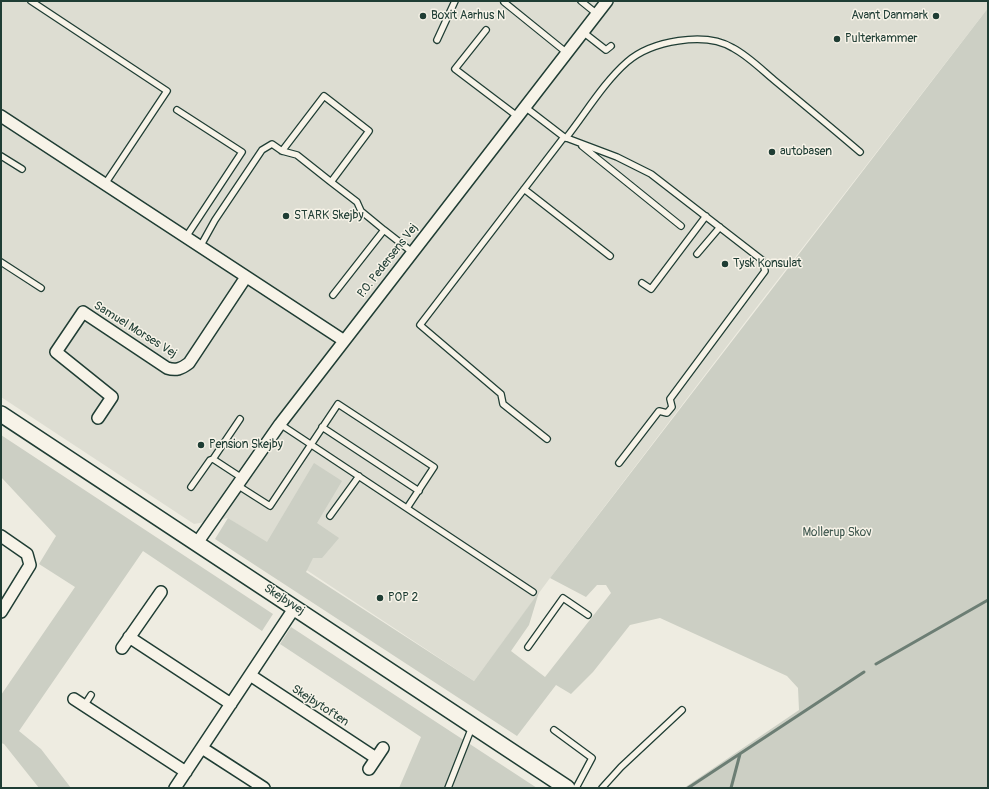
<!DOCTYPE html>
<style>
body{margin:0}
#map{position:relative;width:989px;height:789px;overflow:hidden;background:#eeece1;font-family:Pangolin,sans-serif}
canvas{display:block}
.frame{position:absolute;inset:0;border:2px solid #1f3d34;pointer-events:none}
</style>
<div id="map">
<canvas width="989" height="789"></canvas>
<div class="frame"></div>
</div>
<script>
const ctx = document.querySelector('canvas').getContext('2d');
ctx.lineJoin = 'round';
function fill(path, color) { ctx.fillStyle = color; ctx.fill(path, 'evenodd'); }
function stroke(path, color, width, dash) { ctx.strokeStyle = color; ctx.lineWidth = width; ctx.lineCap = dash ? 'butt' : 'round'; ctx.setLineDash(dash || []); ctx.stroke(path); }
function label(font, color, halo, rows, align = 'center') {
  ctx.font = font + ' Pangolin,sans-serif'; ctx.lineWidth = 3; ctx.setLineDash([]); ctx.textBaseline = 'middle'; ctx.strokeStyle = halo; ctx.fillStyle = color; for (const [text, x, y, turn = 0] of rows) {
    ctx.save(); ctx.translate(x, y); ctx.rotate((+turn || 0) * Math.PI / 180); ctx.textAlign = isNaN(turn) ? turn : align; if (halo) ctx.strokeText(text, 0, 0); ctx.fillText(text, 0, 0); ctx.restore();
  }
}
fill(new Path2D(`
 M1,1H988V8L759,304L550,578L474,681L228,518L194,524L1,397Z`), '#ddddd2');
fill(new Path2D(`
 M988,8V788H684L799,710L798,688L787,676L660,618L630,625L593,672L571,694L556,685L517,736L215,539L228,518L267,542L314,463L342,481L317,523L339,538L322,558H313L306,572L474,681L539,592L529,625L511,651L545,677L611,593L606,585H597L586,597L550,578Z
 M1,435L273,614L262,631L143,551L19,731L41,749L71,788H39L4,744L1,743V695L75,587L39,564L56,536L1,477Z
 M291,627L537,788H399L421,737L280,644Z`), '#cccfc4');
stroke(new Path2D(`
 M876,664L988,600
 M688,788L864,672
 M731,788L740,754`), '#6c7e74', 3);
const lane = new Path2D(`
 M31,1L167,91L105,184
 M581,1L597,14
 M504,2L567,53
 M486,30L455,69L517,116
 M583,32L606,50L611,46
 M437,40L455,1
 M525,107L564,137L617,157L651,174L762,260L765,271L670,399L672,407L667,413L659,411L619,463
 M177,110L242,152L186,237
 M566,138C585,114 604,82 627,62C651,41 705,31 733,48C748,56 761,69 774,80C803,104 832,128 860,152
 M582,146L681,226
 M282,151L297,155L331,182
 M1,156L22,169
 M524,189L610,256
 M384,230L412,252
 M200,247L215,220L262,150L272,144L282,151L324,96L369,131L331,182L357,202L361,211L384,230L333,295
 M697,254L720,227
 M1,262L41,288
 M642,283L651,289L706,216
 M240,419L213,459L242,478
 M280,424L533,592
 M322,427L419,491
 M547,439L503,404L501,394L420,325L564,137
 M237,485L270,506L338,404L434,467L407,508
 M191,487L210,460L213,459
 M330,516L359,476
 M528,647L563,598L588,615
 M84,706L91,695
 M554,730L592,758L576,788
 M448,788L472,727
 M602,788L621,767L682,710`);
const street = new Path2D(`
 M1,116L343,340
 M98,418L112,397L56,352L83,312L167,368C176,371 181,369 189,363L246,277
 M1,536L27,554L30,565L1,612
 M197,543L280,424L607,1
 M129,637L231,704
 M122,648L161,592
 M250,675L376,758
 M74,699L186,772
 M202,748L264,788
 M369,769L383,748
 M175,788L295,607`);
const secondary = new Path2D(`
 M1,414L567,788`);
stroke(lane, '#1f3d34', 8);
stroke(street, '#1f3d34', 14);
stroke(secondary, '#1f3d34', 18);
stroke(lane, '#f7f3e8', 5.5);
stroke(street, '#f7f3e8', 11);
stroke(secondary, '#f7f3e8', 15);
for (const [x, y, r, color] of [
 [423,16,4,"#1f3d34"],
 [936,16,4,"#1f3d34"],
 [837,39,4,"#1f3d34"],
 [772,152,4,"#1f3d34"],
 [286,216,4,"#1f3d34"],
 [725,264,4,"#1f3d34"],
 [201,445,4,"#1f3d34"],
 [380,598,4,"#1f3d34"]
]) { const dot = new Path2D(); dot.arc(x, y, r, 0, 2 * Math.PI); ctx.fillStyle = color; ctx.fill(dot); stroke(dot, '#f7f3e8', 1.5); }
label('12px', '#1f3d34', '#f7f3e8', [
 ["Boxit Aarhus N",431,16],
 ["Avant Danmark",928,16,"right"],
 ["Pulterkammer",845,39],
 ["autobasen",780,152],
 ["STARK Skejby",294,216],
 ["Tysk Konsulat",733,264],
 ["Pension Skejby",209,445],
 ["POP 2",388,598]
], 'left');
label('12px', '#1f3d34', '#f7f3e8', [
 ["P.O. Pedersens Vej",388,261,-52],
 ["Samuel Morses Vej",135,330,32],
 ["Skejbyvej",284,600,33],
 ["Skejbytoften",320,706,33]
]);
label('12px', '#425a51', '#f7f3e8', [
 ["Mollerup Skov",837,533]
]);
</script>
